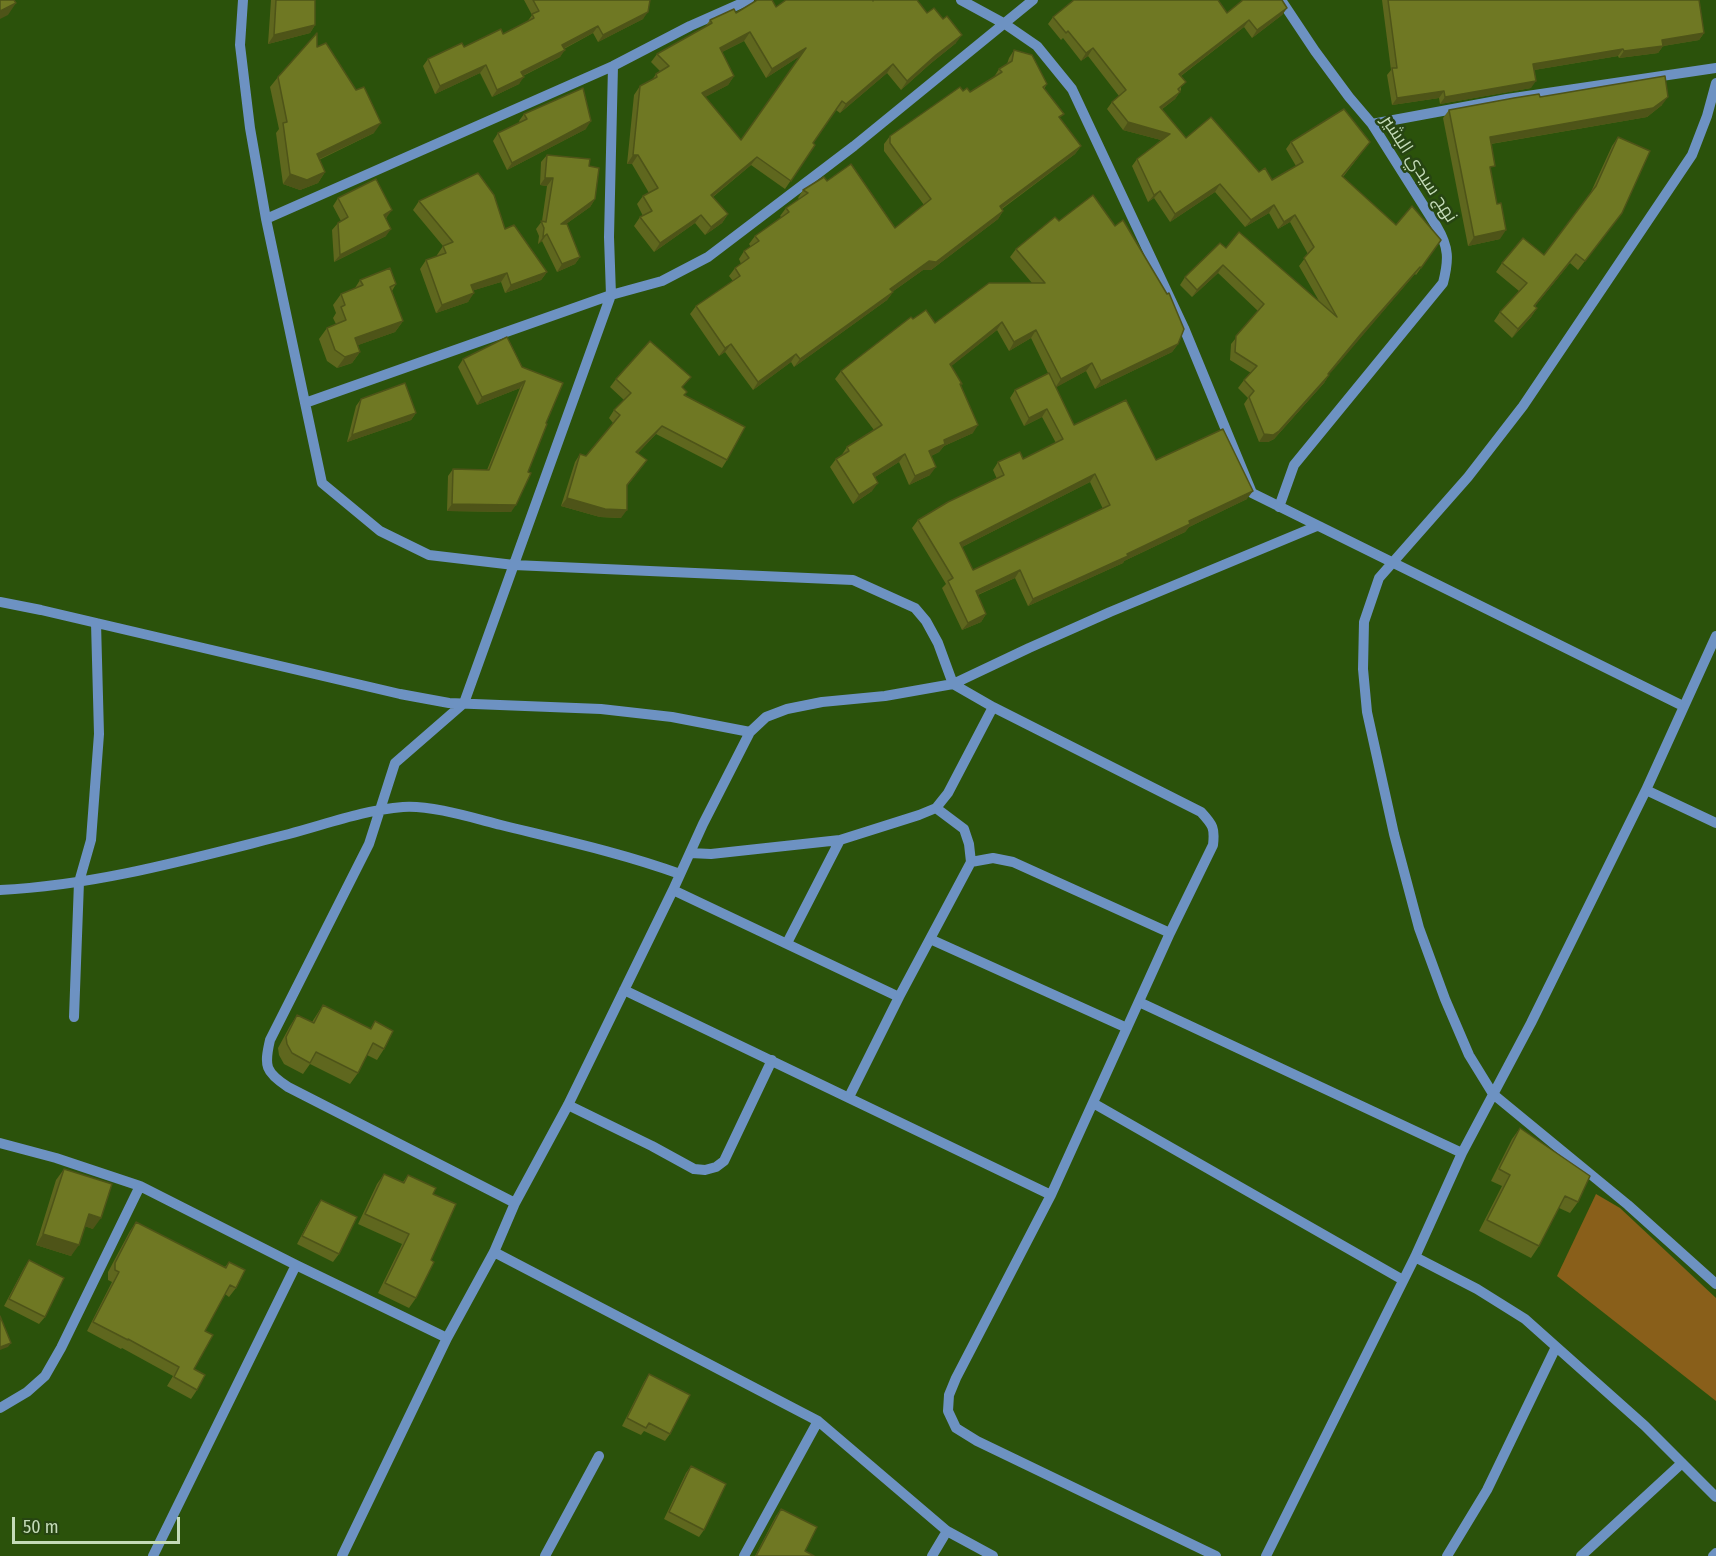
<!DOCTYPE html>
<meta charset="utf-8">
<style>
body{margin:0}
#map{position:relative;width:1716px;height:1556px;overflow:hidden;background:#2b520b;font-family:"Fira Sans Condensed",sans-serif}
canvas{display:block}
.scale{position:absolute;left:12px;top:1517px;width:168px;height:27px;box-sizing:border-box;border:3px solid #c4dbb8;border-top:0;padding-left:8px;font-size:18px;line-height:21px;white-space:nowrap;color:#c4dbb8;-webkit-text-stroke:4px #274512;paint-order:stroke}
</style>
<div id="map">
<canvas width="1716" height="1556"></canvas>
<div class="scale">50 m</div>
</div>
<script>
const ctx = document.querySelector('canvas').getContext('2d');
ctx.lineJoin = 'round';
function fill(path, color) { ctx.fillStyle = color; ctx.fill(path, 'evenodd'); }
function stroke(path, color, width, dash) { ctx.strokeStyle = color; ctx.lineWidth = width; ctx.lineCap = dash ? 'butt' : 'round'; ctx.setLineDash(dash || []); ctx.stroke(path); }
function label(font, color, halo, rows, align = 'center') {
  ctx.font = font + ' "Fira Sans Condensed",Cairo,sans-serif'; ctx.lineWidth = 5; ctx.setLineDash([]); ctx.textBaseline = 'middle'; ctx.strokeStyle = halo; ctx.fillStyle = color; for (const [text, x, y, turn = 0] of rows) {
    ctx.save(); ctx.translate(x, y); ctx.rotate((+turn || 0) * Math.PI / 180); ctx.textAlign = isNaN(turn) ? turn : align; if (halo) ctx.strokeText(text, 0, 0); ctx.fillText(text, 0, 0); ctx.restore();
  }
}
fill(new Path2D(`
 M1596,1194L1620,1208L1716,1298V1401L1557,1276Z`), '#895f1a');
stroke(new Path2D(`
 M243,0L240,45L250,128L266,219L322,483L380,531L429,555L514,565L853,580L915,608L926,621L938,643L953,684L993,707L1201,812C1213,825 1215,828 1213,845L1170,933L1051,1195L956,1378L949,1395L948,1411L956,1428L977,1441L1216,1556
 M961,0L1005,24L1037,46L1072,89L1184,328L1252,493L1683,706
 M1716,83L1707,116L1692,155L1523,406L1468,477L1379,578L1364,622L1363,669L1367,712L1394,834L1419,928L1445,999L1469,1055L1493,1094L1628,1205L1716,1284
 M1372,124L1507,99L1716,68
 M266,219L613,66L690,26L749,0
 M305,403L611,295L662,281L708,257L854,146L1033,0
 M1279,507L1294,465L1443,283C1449,260 1449,247 1437,227L1372,124L1349,97L1315,51L1281,0
 M0,602L41,610L400,694L449,703L601,709L672,717L750,732
 M1646,790L1716,823
 M690,853L711,854L840,840L919,815L936,808L948,793L993,707
 M971,862L993,858L1013,862L1170,933
 M0,890C99,885 193,858 289,834C327,824 364,810 403,807C432,805 473,818 501,825C562,840 622,853 680,874
 M673,890L899,997
 M930,939L1127,1028
 M787,943L840,840
 M624,990L1051,1195
 M1139,1002L1462,1153
 M74,1017L79,882L91,840L99,734L96,623
 M849,1097L899,997L971,862L969,844L964,829L936,808
 M1093,1103L1403,1280
 M568,1105L652,1146L694,1169L705,1170L716,1167L724,1161L772,1060
 M0,1143L56,1158L140,1186L296,1265L447,1338
 M515,1203L288,1087C265,1072 264,1066 270,1040L369,844L395,763L464,703L611,295L609,237L613,66
 M494,1252L818,1421L947,1531L993,1556
 M1415,1257L1477,1289L1525,1319L1645,1426L1716,1497
 M0,1408L27,1392L45,1376L61,1348L140,1186
 M153,1556L296,1265
 M342,1556L447,1338L494,1252L515,1203L568,1105L673,890L703,824L750,732L766,717L787,709L822,702L885,696L953,684L1029,648L1110,612L1317,526
 M545,1556L599,1456
 M744,1556L818,1421
 M932,1556L947,1531
 M1266,1556L1415,1257L1462,1153L1531,1023L1646,790L1716,636
 M1447,1556L1487,1490L1556,1347
 M1581,1556L1682,1463
 M1713,1556L1716,1553`), '#6d92c2', 10);
fill(new Path2D(`
 M271,0H315V25L310,33L268,44Z
 M524,0H650L643,19L598,42L593,33L564,49L560,57L523,76L519,84L492,97L480,73L435,94L423,66L428,59L503,34L527,22L532,15Z
 M1382,0H1699L1704,33L1699,40L1663,46L1658,53L1619,58L1618,56L1534,70L1531,88L1440,104L1439,98L1392,105L1387,75L1391,70Z
 M776,7L927,13L956,43L930,64L901,90L887,73L840,113L836,110L813,143L815,145L785,189L751,165L713,197L728,214L722,223L705,235L695,223L654,252L634,226L640,217L643,216L637,204L643,196L649,193L632,164H627L634,95L640,86L652,80L656,74L660,71L651,62L657,54L705,27L710,20L736,13ZM744,41L766,78L800,56L741,140L705,97L728,85L734,76L722,52Z
 M1287,8L1282,15L1252,38L1244,27L1181,76V90L1175,99L1161,110L1186,138L1259,172L1272,180L1296,166L1286,149L1291,142H1370L1343,177L1396,225L1441,240L1416,275L1415,274L1356,342L1328,375H1329L1324,383L1274,439L1268,442H1259L1244,404L1248,398L1238,388L1244,380L1251,373L1230,360L1231,344L1258,311L1218,273L1192,297L1180,285L1185,277L1226,248L1319,301L1299,266L1308,254L1290,222L1278,229L1269,213L1245,227L1215,192L1170,222L1154,198L1148,202L1132,166L1137,159L1161,140L1123,130L1107,109L1112,102L1119,96L1088,56L1081,61L1063,38L1061,40L1048,24L1053,17L1227,13Z
 M317,47L374,133L319,160L325,172L318,183L300,190L283,184L276,133L279,129L270,87L278,77Z
 M1014,50L1047,84L1044,89L1060,119L1081,146L1075,154L1002,209L1003,211L998,219L931,270H923L892,292H893L887,300L794,367L791,362L753,390L725,352L719,356L690,314L696,306L733,281L729,276L735,268L741,264L739,259L744,251L751,247L749,244L755,236L781,217L780,216L786,208L799,199L798,198L803,190L827,181L895,228L924,205L884,151V144L890,136L963,91L970,92L994,77L999,69L1007,64L1009,58Z
 M1540,97L1662,105L1647,117L1491,144V172L1500,239L1468,246L1443,118L1449,110Z
 M524,114L586,129L507,170L493,141L498,133L520,123L519,121Z
 M1618,137L1622,213L1578,270L1570,263L1535,306L1537,308L1531,317L1512,338L1494,321L1500,312L1519,291L1496,272L1502,263L1544,255L1590,194L1612,146Z
 M547,155L589,166L595,199L590,207L566,224L580,257L575,264L557,272L542,241L538,244L539,236L536,229L542,221L547,186L540,185L541,162Z
 M338,198L387,217L386,218V236L334,262L332,230L338,223L341,221L333,206Z
 M419,201L505,229L547,272L541,280L505,293L501,282L474,290L468,302L436,313L420,269L426,260L437,256V255L443,246L413,210Z
 M1016,249L1178,344L1172,352L1095,389L1086,371L1056,387L1074,425L1247,499L1189,527L1185,532L1124,561L1123,563L1028,606L1015,578L978,595L986,614L981,622L962,630L942,588L946,584L912,528L918,520L997,479L993,470L998,462L1023,459L1056,443L1042,417L1024,426L1010,398L1015,390L1048,373L1031,338L1009,351L997,330L951,366L961,385L973,433L944,446L939,452L931,456L930,475L909,485L899,462L875,477L872,491L853,504L830,467L836,459L841,456L847,447L874,430L835,379L841,371L913,319L935,323L1032,283L1010,257ZM1090,482L1103,509L973,570L962,547Z
 M360,280L396,284L392,291L403,321L395,332L358,345L360,352L352,363L337,368L327,361L319,339L327,328L336,324L333,318L336,313L333,305L341,294L355,288Z
 M507,337L546,423L511,512L447,511L448,476L453,469L487,470L520,388L477,405L458,367L463,359Z
 M616,379L683,388L684,396L727,460L722,468L656,434L638,453L641,468L627,486L621,518L600,517L561,506L575,462L580,454L586,456L613,423L609,418L614,410L624,400L610,387Z
 M361,399L416,413L411,420L347,442L356,406Z
 M323,1005L370,1029L375,1021L384,1049L377,1060L367,1055L358,1073L350,1084L310,1064L303,1074L284,1064L279,1055L278,1048L290,1026L297,1015L312,1022Z
 M1520,1128L1578,1202L1570,1213L1559,1208L1539,1246L1531,1258L1479,1231L1502,1186L1491,1181L1512,1139Z
 M64,1169L93,1229L85,1226L71,1256L36,1245L56,1180Z
 M384,1174L403,1182L408,1175L433,1194L431,1260L416,1298L409,1308L378,1293L402,1244L358,1224L377,1184Z
 M321,1200L339,1254L333,1262L297,1244L316,1207Z
 M136,1222L225,1267L229,1262L236,1288L229,1297L225,1294L205,1331L194,1369L197,1390L191,1399L167,1386L173,1376L122,1348L121,1349L87,1331L112,1282L108,1280V1272L130,1231Z
 M29,1260L45,1317L39,1324L4,1306L24,1268Z
 M649,1374L670,1434L665,1441L644,1431L641,1435L622,1426L644,1382Z
 M691,1466L704,1530L699,1537L664,1519L686,1473Z
 M781,1509L805,1551L814,1556H755L776,1516Z`), '#5f671e');
fill(new Path2D(`
 M16,3L8,15L0,19V11Z
 M1287,8L1282,15L1252,38L1257,30Z
 M648,12L643,19L598,42L603,35Z
 M1249,20L1244,27L1174,81L1179,74Z
 M315,25L310,33L268,44L274,35Z
 M598,26L593,33L557,52L562,45Z
 M750,32L744,41L714,56L720,48Z
 M1704,33L1699,40L1663,46L1658,53L1619,58L1624,51L1662,40Z
 M962,35L956,43L930,64L901,90L907,81L936,55Z
 M806,48L800,56L766,78L772,69Z
 M1093,48L1088,56L1081,61L1086,53Z
 M1623,49L1618,56L1528,71L1533,64Z
 M565,50L560,57L516,79L521,72Z
 M893,64L887,73L840,113L846,104Z
 M486,65L480,73L435,94L440,86Z
 M734,76L728,85L696,102L702,93Z
 M524,77L519,84L492,97L497,90Z
 M1536,81L1531,88L1440,104L1445,97Z
 M1444,91L1439,98L1392,105L1397,98Z
 M1180,92L1175,99L1154,115L1160,107Z
 M1668,97L1662,105L1647,117L1484,145L1490,137Z
 M591,121L586,129L507,170L512,163Z
 M1128,122L1170,134L1165,141L1123,130Z
 M381,123L374,133L309,164L317,154Z
 M1081,146L1075,154L994,214L1000,206Z
 M633,155H638L632,164H627Z
 M757,157L751,165L705,203L711,195Z
 M325,172L318,183L300,190L283,184L290,174Z
 M545,178H553L547,186L540,185Z
 M1220,184L1215,192L1170,222L1175,214Z
 M1160,191L1154,198L1148,202L1154,195Z
 M595,199L590,207L556,231L561,224Z
 M1274,205L1269,213L1245,227L1251,220Z
 M392,210L387,217L379,223L384,215Z
 M1003,211L998,219L931,270H923L885,297L890,289L929,261Z
 M728,214L722,223L705,235L711,227Z
 M701,215L695,223L654,252L660,243Z
 M1295,215L1290,222L1278,229L1284,222Z
 M391,229L386,236L334,262L340,255Z
 M1506,230L1500,239L1468,246L1474,237Z
 M547,234L542,241L538,244L543,237Z
 M1576,254L1570,263L1528,315L1534,306Z
 M580,257L575,264L557,272L562,264Z
 M1223,265L1218,273L1192,297L1197,290Z
 M1420,267L1415,274L1323,382L1361,334Z
 M547,272L541,280L505,293L511,285Z
 M507,273L501,282L465,293L471,285Z
 M893,292L887,300L794,367L800,359Z
 M474,293L468,302L436,313L442,305Z
 M1537,308L1531,317L1512,338L1518,329Z
 M403,321L395,332L347,349L355,338Z
 M1002,322L997,330L944,372L950,364Z
 M1036,330L1031,338L1009,351L1014,342Z
 M731,344L725,352L719,356L725,348Z
 M1178,344L1172,352L1095,389L1101,381Z
 M360,352L352,363L337,368L345,357Z
 M796,354L791,362L753,390L758,382Z
 M1092,363L1086,371L1055,388L1061,379Z
 M1329,375L1324,383L1274,439L1268,442H1259L1264,434Z
 M525,381L520,388L477,405L482,397Z
 M1047,409L1042,417L1024,426L1029,418Z
 M416,413L411,420L347,442L352,435Z
 M978,425L973,433L944,446L939,452L923,460L929,451L944,440Z
 M662,426L656,434L631,460L636,452Z
 M905,454L899,462L867,482L873,474Z
 M936,467L930,475L909,485L915,476Z
 M1095,474L1090,482L954,551L960,543Z
 M878,483L872,491L853,504L859,495Z
 M1253,491L1247,499L1189,527L1185,532L1124,561L1123,563L1028,606L1033,599L1127,554L1189,521Z
 M567,498L627,510L621,518L600,517L561,506Z
 M452,504L516,505L511,512L447,511Z
 M1020,570L1015,578L970,598L976,591Z
 M986,614L981,622L962,630L968,623Z
 M89,1214L101,1218L93,1229L81,1225Z
 M43,1234L79,1245L71,1256L36,1245Z
 M11,1343L8,1347L0,1350V1347Z`), '#4e5418');
const building = new Path2D(`
 M0,0H14L16,3L0,11Z
 M276,0H315V25L274,35Z
 M533,0H650L648,12L603,35L598,26L562,45L565,50L521,72L524,77L497,90L486,65L440,86L428,59L462,43L464,47L501,29L503,34L534,18L532,14L539,11Z
 M757,0H772L776,7L786,0H873V1V0H917L927,13L934,8L943,19L947,16L962,35L936,55L907,81L893,64L846,104L842,101L813,143L815,145L791,181L757,157L711,195L728,214L711,227L701,215L660,243L640,217L652,211L643,196L658,188L638,155H633L640,86L657,77L656,74L669,66L657,54L712,23L710,20L734,9L736,13ZM750,32L772,69L806,48L741,140L702,93L734,76L720,48Z
 M1074,0H1218L1227,13L1243,0H1282L1287,8L1257,30L1249,20L1179,74L1186,82L1178,89L1180,92L1160,107L1186,138L1211,117L1259,172L1265,168L1272,180L1303,162L1291,142L1344,109L1370,142L1342,176L1396,225L1412,206L1441,240L1421,268L1420,267L1361,334L1328,374L1329,375L1279,431L1273,435L1264,434L1249,397L1254,391L1244,380L1257,366L1235,352L1236,336L1264,304L1223,265L1197,290L1185,277L1220,243L1226,248L1239,232L1337,317L1304,258L1314,247L1295,215L1284,222L1274,205L1251,220L1220,184L1175,214L1160,191L1154,195L1137,159L1170,134L1128,122L1112,102L1126,90L1093,48L1086,53L1068,31L1066,33L1053,17Z
 M1388,0H1699L1704,33L1662,40L1663,46L1624,51L1623,49L1533,64L1536,81L1445,97L1444,91L1397,98L1392,68H1397Z
 M317,33V47L326,43L356,90L364,87L381,123L317,154L325,172L307,180L290,174L283,123L287,122L278,77Z
 M1014,50L1032,55L1047,84L1043,87L1064,114L1059,117L1081,146L1000,206L1003,211L936,262L929,261L890,289L893,292L800,359L796,354L758,382L731,344L725,348L696,306L740,276L735,268L749,258L744,251L759,241L755,236L789,212L786,208L808,193L803,190L824,177L827,181L851,164L895,228L931,199L890,143V136L960,87L963,91L967,88L970,92L1002,72L999,69L1012,61Z
 M1665,76L1668,97L1653,108L1490,137L1495,166L1490,167L1497,204L1501,203L1506,230L1474,237L1449,110L1514,98L1539,94L1540,97Z
 M583,88L591,121L512,163L498,133L527,119L524,114Z
 M1618,137L1650,151L1622,213L1585,261L1576,254L1534,306L1537,308L1518,329L1500,312L1527,283L1502,263L1523,238L1544,255L1596,186Z
 M547,155L590,159L589,166L599,168L595,199L561,224H567L580,257L562,264L547,234L543,237L544,228L541,221L546,222L553,178H545Z
 M478,173L494,195L505,229L514,225L547,272L511,285L507,273L471,285L474,293L442,305L426,260L446,253L443,246L453,242L419,201Z
 M376,179L392,210L384,215L391,229L340,255L338,223L348,217L338,198Z
 M1093,195L1115,226L1123,220L1167,294L1169,293L1184,329L1178,344L1101,381L1092,363L1061,379L1036,330L1014,342L1002,322L950,364L962,384H960L978,425L944,440L945,444L929,451L936,467L915,476L905,454L873,474L878,483L859,495L836,459L849,451L847,447L882,425L841,371L911,317L913,319L926,310L935,323L989,283H1045L1016,249L1055,217L1059,221Z
 M390,268L396,284L390,287L403,321L355,338L360,352L345,357L335,350L327,328L346,320L341,307L345,305L341,294L363,285L360,280Z
 M507,337L522,367L563,383L546,423L547,424L528,472L531,473L516,505L452,504L453,469L489,470L525,381L482,397L463,359Z
 M650,341L691,377L682,387L687,392L684,395L745,427L727,460L662,426L636,452L647,460L627,485V510L605,509L567,498L580,454L586,456L620,415L614,410L631,393L616,379Z
 M1049,373L1074,425L1126,400L1156,460L1223,429L1253,491L1189,521L1190,524L1127,554L1128,556L1033,599L1020,570L976,591L986,614L968,623L948,581L953,578L918,520L948,502L1004,475L998,462L1020,452L1023,459L1063,439L1047,409L1029,418L1015,390ZM1095,474L1110,505L973,570L960,543Z
 M405,383L416,413L352,435L361,399Z
 M323,1005L371,1029L375,1021L393,1031L384,1049L373,1043L358,1073L316,1052L310,1063L292,1053L287,1044L286,1037L297,1015L314,1023Z
 M1520,1128L1590,1176L1578,1202L1565,1196L1539,1246L1487,1220L1510,1175L1499,1169Z
 M64,1169L112,1184L101,1218L89,1214L79,1245L43,1234Z
 M384,1174L404,1183L408,1175L436,1188L433,1194L456,1204L431,1260L434,1262L416,1298L385,1283L409,1234L365,1214Z
 M321,1200L357,1217L339,1254L302,1236Z
 M136,1222L226,1268L229,1262L245,1270L236,1288L230,1285L205,1331L213,1335L194,1369L205,1375L197,1390L174,1377L179,1367L128,1339V1340L93,1322L119,1272L115,1270V1263Z
 M29,1260L64,1278L45,1317L9,1299Z
 M0,1316L11,1343L0,1347Z
 M649,1374L690,1395L670,1434L649,1423L646,1428L627,1418Z
 M691,1466L726,1484L704,1530L669,1512Z
 M781,1509L817,1527L805,1551L814,1556H756Z`);
fill(building, '#6f7823');
stroke(building, '#4e5418', 1.5);
label('18px', '#c4dbb8', '#274512', [
 ["نهج سيدي البشير",1419,169,57]
]);
</script>
